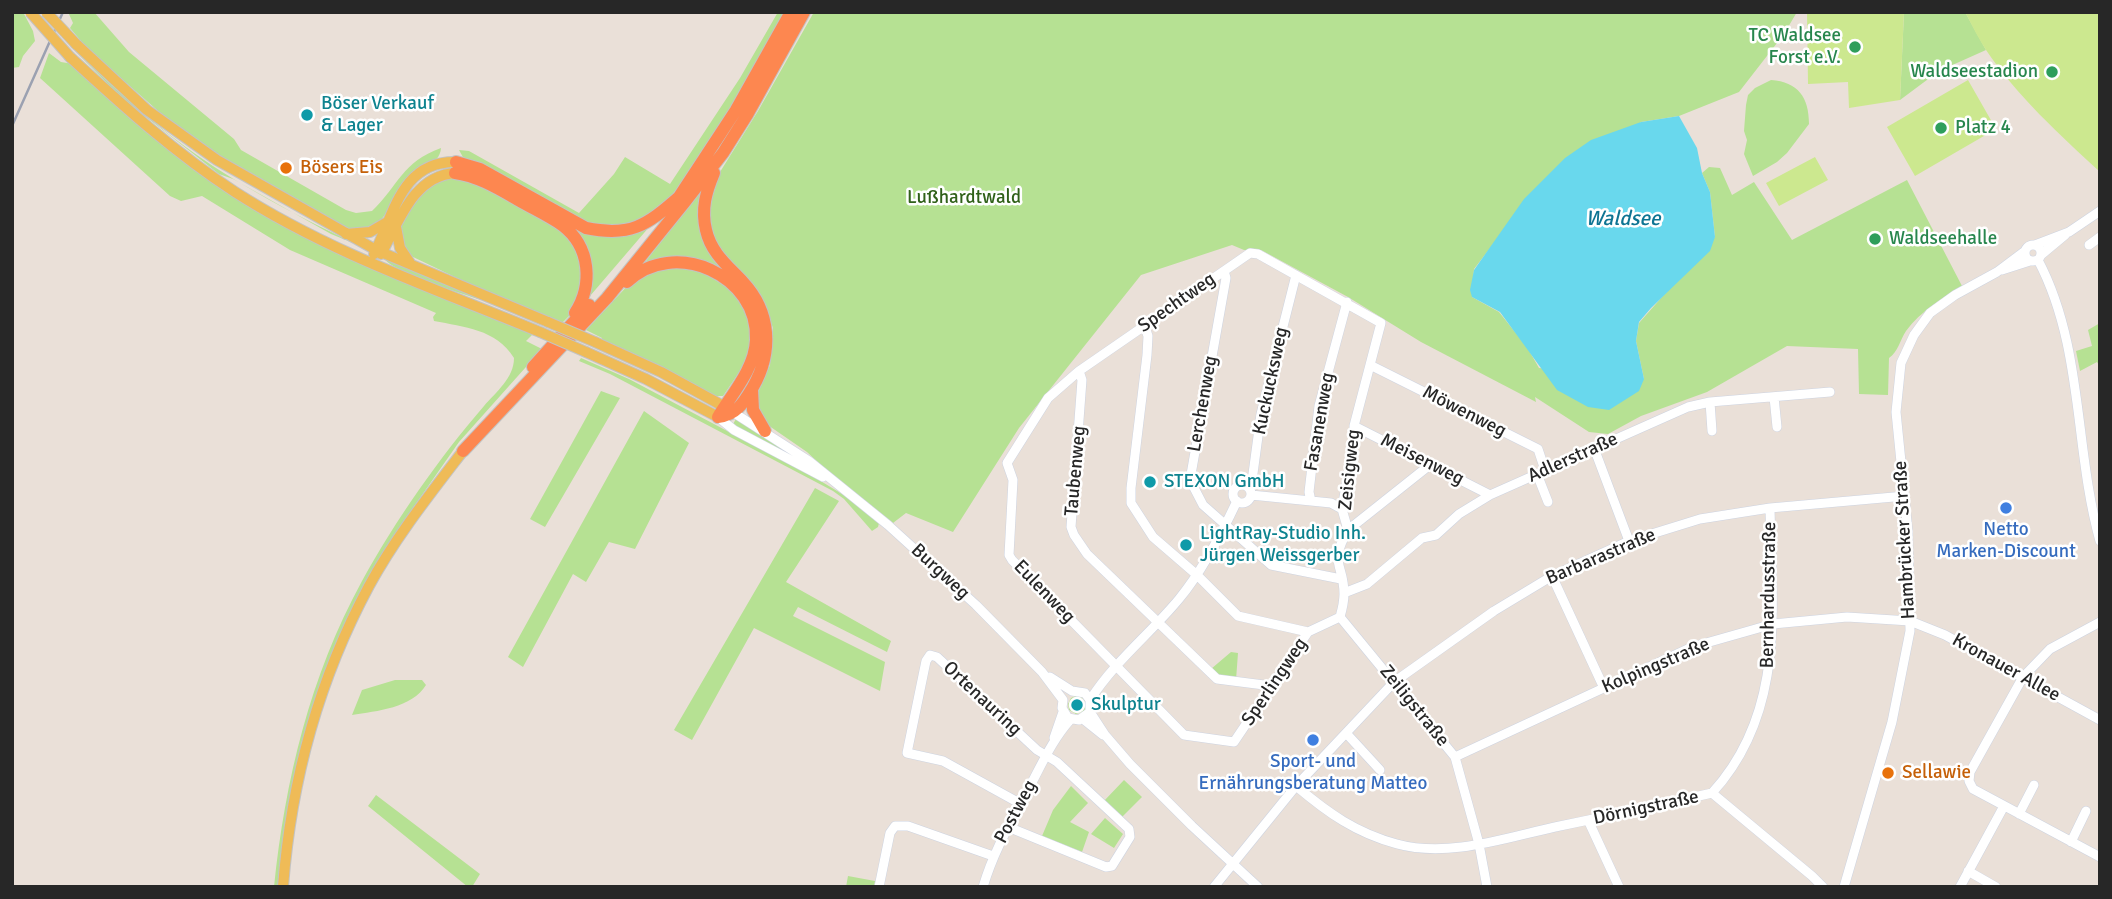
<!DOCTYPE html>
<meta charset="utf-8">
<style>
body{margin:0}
#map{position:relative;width:2112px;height:899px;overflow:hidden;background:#eae0d8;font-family:Signika,sans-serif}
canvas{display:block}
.frame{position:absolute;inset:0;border:14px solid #272727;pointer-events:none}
</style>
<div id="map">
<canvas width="2112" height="899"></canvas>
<div class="frame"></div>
</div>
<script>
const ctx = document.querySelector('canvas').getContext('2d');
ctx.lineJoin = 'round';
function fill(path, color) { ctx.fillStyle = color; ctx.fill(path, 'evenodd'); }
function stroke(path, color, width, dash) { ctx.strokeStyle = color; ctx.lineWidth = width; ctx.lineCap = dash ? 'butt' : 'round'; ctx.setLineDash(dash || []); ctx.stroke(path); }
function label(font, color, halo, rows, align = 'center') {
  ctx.font = font + ' Signika,sans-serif'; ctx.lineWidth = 5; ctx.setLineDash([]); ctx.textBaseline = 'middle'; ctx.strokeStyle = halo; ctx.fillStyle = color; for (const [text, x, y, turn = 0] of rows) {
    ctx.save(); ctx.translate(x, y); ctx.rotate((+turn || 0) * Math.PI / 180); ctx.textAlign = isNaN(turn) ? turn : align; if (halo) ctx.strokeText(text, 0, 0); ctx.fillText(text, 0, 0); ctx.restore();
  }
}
fill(new Path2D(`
 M12,12H23L33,31L35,41L23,56L19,67L12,68Z
 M68,12H94L129,52L234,139L241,150L346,210L356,213L372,211C399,185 402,162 441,148C440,166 416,169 405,180C392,193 390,216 374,226C367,231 356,230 347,228L223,158L174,125L80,42L81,41L70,28L73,23Z
 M778,12H786L744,87L699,158L667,202L639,223L596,227L464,159L459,150L469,151L579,213L614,174L625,157L670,184L740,78Z
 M814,12H1797L1784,34L1739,92L1679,116L1641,122L1494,243L1474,269L1472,297L1499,312L1527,347L1539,368L1644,379L1636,341L1639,323L1715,237L1710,192L1702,173L1709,167L1720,168L1732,195L1754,182L1792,240L1907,180L1962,286C1941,299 1921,311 1906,331C1900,340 1898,352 1889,358L1888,395L1859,394L1858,349L1787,346L1707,392L1641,416L1608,434L1589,432L1535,397L1536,402L1421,342L1348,297L1261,250H1244L1232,245L1141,275L1019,428L953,532L906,513L893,523L827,471L807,452L762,421L756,397L770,365L773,328L763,300L754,287L731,266L713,236L709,208L715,180L758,111Z
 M1904,12H1965L1986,50L1939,71L1900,100Z
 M74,50C109,83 144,116 183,145C235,184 306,221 365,248L331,234L233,179L219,174L122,98Z
 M49,53L61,62L73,64L238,199L533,334L526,341L542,349L459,442L401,525L330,658L302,741L285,825L278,887H274C285,780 310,676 362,581C395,521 439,458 484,406C496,392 514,378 514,358C496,329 464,327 434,321L433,317L436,313L290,250L202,196L181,201L170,196L40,78Z
 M1771,80C1798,82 1809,97 1809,124L1787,153L1777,162L1753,176L1744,154L1747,140L1744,131L1746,105L1748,95L1755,88Z
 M460,177L500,194L554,225L572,241L584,276L573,312L562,323L484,291L411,256L403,247L401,231L402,224L409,208L433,181Z
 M702,188C697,210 697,232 709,251C733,293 780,306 756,367C751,379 744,396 733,404C739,384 758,368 760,345C764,299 719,257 675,257C665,257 657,260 648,263L646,261Z
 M571,225L650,226L590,296C593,268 586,249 571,225Z
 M384,258L488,302C469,296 391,272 384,258Z
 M695,267L731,290L747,312L753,338L744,365L723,396H711L601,342L602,338L586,330L631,282L648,270Z
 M2100,323V367L2097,362L2080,371L2076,351L2092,346L2088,330Z
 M581,358L629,379L814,477L847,497L879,523L878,527L872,531L844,499L833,491L610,374L579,361Z
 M601,391L620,398L545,527L530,519Z
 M644,411L689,443L635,549L609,542L586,582L573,574L523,667L508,657Z
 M736,419L813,468L739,430L733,424Z
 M815,488L839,501L786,582L891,641L887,652L798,607L793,616L885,662L880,691L754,628L692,740L674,730Z
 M1231,652L1238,653L1236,680L1217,677L1211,669Z
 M395,680H422L426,685C412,708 377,711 352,715L362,690Z
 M1076,696L1082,698L1086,706L1084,711L1076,714L1069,710L1068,704L1071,698Z
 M1124,780L1142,797L1121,818L1104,801Z
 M1071,786L1088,803L1070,822L1089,832L1082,852L1042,836L1053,810Z
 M376,795L480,874L472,887H468L368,806Z
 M1105,818L1123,834L1114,848L1091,834Z
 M848,876L875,881L874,887H846Z`), '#b6e193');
fill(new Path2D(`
 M1807,12H1904L1900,100L1849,108L1848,82L1808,84Z
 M1965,12H2100V172C2060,135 2017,96 1986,50C1978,38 1972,25 1965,12Z
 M1968,80L1996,129L1915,176L1887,127Z
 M1815,157L1828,180L1779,206L1766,183Z`), '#cce88f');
fill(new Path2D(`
 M1679,116L1697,148L1702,173L1710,192L1715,237L1710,251L1651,308L1639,322L1636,341L1644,379L1639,391L1609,410L1588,407L1557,390L1500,312L1472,297L1470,290L1474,270L1524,199L1565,158L1591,140L1641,122Z`), '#69d8ed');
const minor = new Path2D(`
 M2025 253a8 8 0 1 1 16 0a8 8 0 1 1-16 0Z
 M2035,245L2069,232L2100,211
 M2089,245L2100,237
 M1250,253L1258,254L1381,323L1354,426V440L1342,509L1348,530C1328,565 1344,563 1344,594C1344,602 1342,610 1340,617L1308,632L1234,742L1184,735L1012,560L1009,555L1013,480L1007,463L1048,398L1079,371Z
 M2041,255L2065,235
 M2038,260C2084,347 2074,449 2100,541
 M2002,270L2030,261
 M1224,271L1226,278L1190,480L1203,505L1271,565L1341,579
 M1145,327L1148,336L1147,355L1131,488V503L1153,537L1197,575L1238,616L1308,632
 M1370,365L1538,449L1545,470
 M1079,371L1082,380L1071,527L1074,535L1087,554L1217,679L1272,686
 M1774,397L1777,427
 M1710,402L1712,431
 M731,411L809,461L888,525L976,605L1042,672L1063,700L1062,708L1068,718L1079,720L1090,712
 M718,417L734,430L823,477
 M1354,426L1490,495
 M1594,448L1629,541
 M1537,474L1548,502
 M1233 494a9 9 0 1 1 18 0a9 9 0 1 1-18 0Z
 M1248,487L1252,481L1261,414L1296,275
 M1251,495L1331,503L1342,509
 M1311,501L1309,492L1319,406L1347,302
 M1348,530L1431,464
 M1552,576L1603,686
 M1344,593L1367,584L1422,538L1436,535L1459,514L1490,495L1688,407L1710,402L1830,392
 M1340,617L1455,757L1479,844L1487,887
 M2100,622L2050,649L2023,677L1970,772L1969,781L1973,789L2100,857
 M1050,677L1072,691L1085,693L1090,700V712L1105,735L1130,764L1192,826L1258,887
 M1090,700C1115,661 1150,634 1179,599C1203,570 1221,535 1237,501
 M1083,719L1103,735
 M1346,733L1380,770
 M1054,738L1063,712
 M1455,757L1692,647L1773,624L1847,617L1910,621L1945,635L2100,720
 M1296,786C1328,813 1356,833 1397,844C1448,858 1505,838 1555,827C1608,816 1660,805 1712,793
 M1712,793C1786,712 1772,609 1770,508
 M1712,793L1812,876L1823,887
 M2019,814L2034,785
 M1588,820L1619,887
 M1008,827L1106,867L1112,866L1130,837L1129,829L1057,762L1037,750L937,657L930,655L926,661L907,753L943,761L1021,804
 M2071,842L2086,811
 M1968,871L1996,887
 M879,887L890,833L895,826H908L993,856
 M983,887C994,850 1011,822 1029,788C1042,764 1052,740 1071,719
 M1214,887L1296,786L1394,682L1494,611L1552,576L1629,541L1700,519L1770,508L1905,496
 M1844,887L1892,722L1910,631L1908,532L1896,412L1901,363L1914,335L1930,313L1955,295L1997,272L2025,251
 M1960,887L2004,806`);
const major = new Path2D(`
 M76,44L147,110L217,160L376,250L548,322
 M70,57C122,105 175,153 235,192C330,253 436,289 540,332
 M396,227L400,248L410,263
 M346,234L370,232L389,221
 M374,254C394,215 401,161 456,162
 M381,254C399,222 413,176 455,173
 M595,342L661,372L725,407
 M586,352L646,379L718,417
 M283,887C291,782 319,679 369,586C395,538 430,494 463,451`);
const highway = new Path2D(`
 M456,162L480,169L586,228C630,237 646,226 679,197
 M455,173C478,176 499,189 520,201C534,209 549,216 562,225C591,247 593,285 575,313
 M714,173C706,192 701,209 706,230C711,253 728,266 743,282C771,312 773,352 753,387C744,402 737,415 718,417
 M675,203L736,110L791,12
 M627,282C674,237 759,275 756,340C755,368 732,394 718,417
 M533,367L589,305
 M752,390L753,410L765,431
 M463,451L607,298L684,203L723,153L747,115L804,12`);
stroke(minor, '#cdd3e0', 10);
stroke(major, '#c3c3c3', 12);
stroke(highway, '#c3c3c3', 14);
stroke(minor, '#fff', 9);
stroke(major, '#efbb57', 10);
stroke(highway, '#fd8750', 12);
stroke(new Path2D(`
 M12,126L63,12`), '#9ba1b1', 2.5);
const majorBridge = new Path2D(`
 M30,12L70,57
 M46,12L76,44
 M548,322L595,342
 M540,332L586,352`);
stroke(majorBridge, '#c3c3c3', 12, []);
stroke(majorBridge, '#efbb57', 10);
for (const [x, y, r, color] of [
 [1855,47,7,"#2e9e5b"],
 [2052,72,7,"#2e9e5b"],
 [307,115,7,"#0f9aa8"],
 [1941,128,7,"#2e9e5b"],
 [286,168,7,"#e8710a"],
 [1875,239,7,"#2e9e5b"],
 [1150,482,7,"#0f9aa8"],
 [2006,508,7,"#3f7fe0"],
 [1186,545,7,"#0f9aa8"],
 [1077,705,7,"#0f9aa8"],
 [1313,740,7,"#3f7fe0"],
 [1888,773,7,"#e8710a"]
]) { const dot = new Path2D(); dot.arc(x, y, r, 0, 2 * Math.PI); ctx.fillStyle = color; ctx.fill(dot); stroke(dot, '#fff', 2.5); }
label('19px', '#27864d', '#fff', [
 ["TC Waldsee",1841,36],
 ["Forst e.V.",1841,58],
 ["Waldseestadion",2038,72],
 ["Platz 4",1955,128,"left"],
 ["Waldseehalle",1889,239,"left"]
], 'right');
label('19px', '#0d838f', '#fff', [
 ["Böser Verkauf",321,104],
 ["& Lager",321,126],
 ["STEXON GmbH",1164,482],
 ["LightRay-Studio Inh.",1200,534],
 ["Jürgen Weissgerber",1200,556],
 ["Skulptur",1091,705]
], 'left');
label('19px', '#c56008', '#fff', [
 ["Bösers Eis",300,168],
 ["Sellawie",1902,773]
], 'left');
label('19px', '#306119', '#fff', [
 ["Lußhardtwald",964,198]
]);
label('19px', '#272727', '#fff', [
 ["Spechtweg",1177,303,-35],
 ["Kuckucksweg",1271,381,-78],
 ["Lerchenweg",1203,404,-80],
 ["Möwenweg",1464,412,27],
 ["Fasanenweg",1320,422,-80],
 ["Adlerstraße",1573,458,-24],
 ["Meisenweg",1422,460,27],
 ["Zeisigweg",1350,470,-84],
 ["Taubenweg",1076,471,-85],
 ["Hambrücker Straße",1905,540,-93],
 ["Barbarastraße",1601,557,-23],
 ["Burgweg",940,572,43],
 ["Eulenweg",1044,592,46],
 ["Bernhardusstraße",1769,595,-89],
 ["Kolpingstraße",1656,666,-23],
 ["Kronauer Allee",2006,668,29],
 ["Sperlingweg",1275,682,-56],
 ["Ortenauring",982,699,43],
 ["Zeiligstraße",1414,706,51],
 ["Dörnigstraße",1646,808,-12],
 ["Postweg",1016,812,-62]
]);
label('19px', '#366cbe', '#fff', [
 ["Netto",2006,530],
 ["Marken-Discount",2006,552],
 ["Sport- und",1313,762],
 ["Ernährungsberatung Matteo",1313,784]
]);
label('italic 21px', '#0e7493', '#fff', [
 ["Waldsee",1623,219]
]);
</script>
